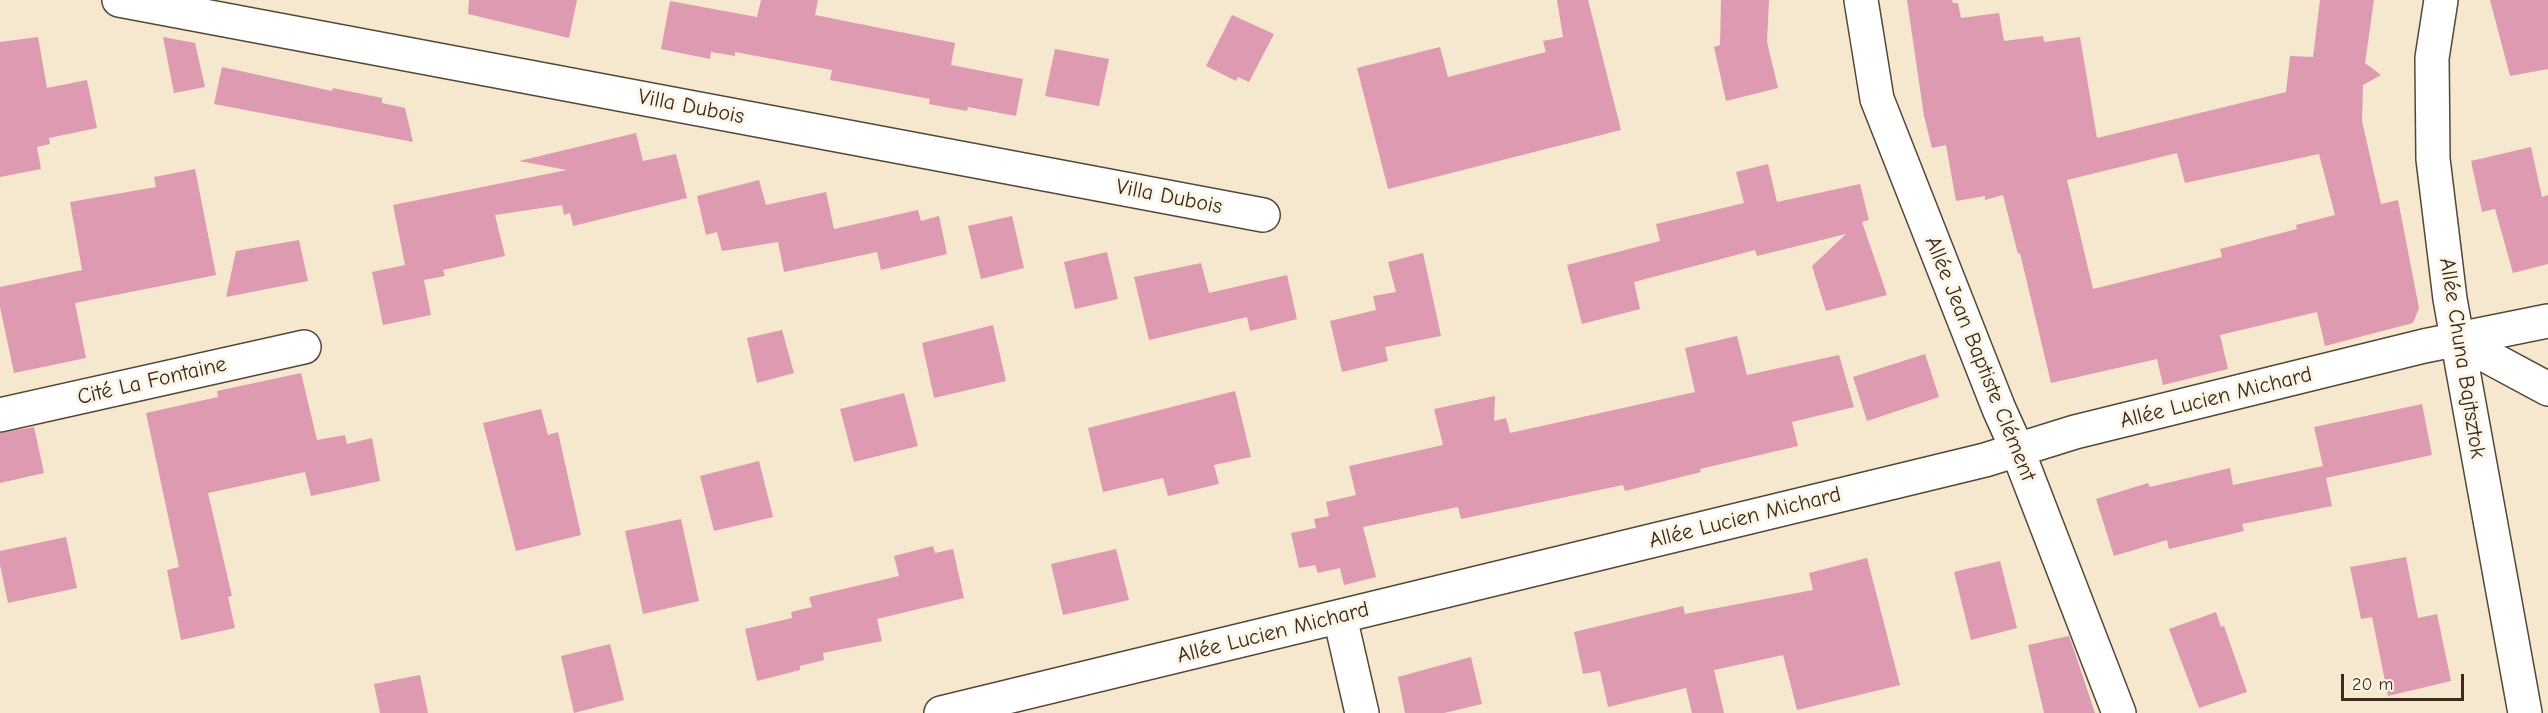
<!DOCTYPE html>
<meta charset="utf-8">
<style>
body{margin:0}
#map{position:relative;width:2548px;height:713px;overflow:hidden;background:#f5e8ce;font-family:"Comic Neue",sans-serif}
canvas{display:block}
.scale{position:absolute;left:2341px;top:674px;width:123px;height:27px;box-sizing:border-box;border:3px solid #3b2a1e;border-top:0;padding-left:8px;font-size:18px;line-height:21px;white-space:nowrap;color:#3b2a1e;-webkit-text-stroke:4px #fcf5e5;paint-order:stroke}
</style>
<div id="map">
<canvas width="2548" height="713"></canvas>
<div class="scale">20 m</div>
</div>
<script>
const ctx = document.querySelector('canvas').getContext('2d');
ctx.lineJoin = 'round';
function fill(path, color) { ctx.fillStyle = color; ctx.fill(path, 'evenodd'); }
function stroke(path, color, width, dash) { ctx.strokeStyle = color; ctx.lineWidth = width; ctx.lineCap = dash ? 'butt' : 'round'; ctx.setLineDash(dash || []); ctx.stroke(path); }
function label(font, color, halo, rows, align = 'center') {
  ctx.font = font + ' "Comic Neue",sans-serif'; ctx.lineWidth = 6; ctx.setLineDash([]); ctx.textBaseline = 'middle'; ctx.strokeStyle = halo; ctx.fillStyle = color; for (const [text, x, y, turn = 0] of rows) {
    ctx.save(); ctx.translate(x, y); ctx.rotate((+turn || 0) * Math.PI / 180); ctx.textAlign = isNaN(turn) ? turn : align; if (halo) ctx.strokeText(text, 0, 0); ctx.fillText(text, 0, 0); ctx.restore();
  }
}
fill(new Path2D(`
 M469,0H577L569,38L468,14Z
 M761,0H818L815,15L955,43L951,65L1023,79L1016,116L968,107L967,111L929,104L930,99L830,80L832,70L735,52V56L711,52L710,59L661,49L670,1L757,17Z
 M1557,0H1588L1621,130L1388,189L1357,68L1440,47L1448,77L1546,52L1543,41L1563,37Z
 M1721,0H1769L1767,42L1778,88L1726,101L1714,47L1720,45Z
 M1907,0H1952L1953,3H1958L1961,18L1999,13L2004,41L2043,36L2044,42L2080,37L2097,138L2286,92L2290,56L2313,57L2320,0H2374L2365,63L2381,75L2363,85L2362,121L2381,204L2398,200L2419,308L2413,323L2325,346L2317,312L2220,335L2228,369L2163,385L2157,359L2051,383L2020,253L2018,254L2003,195L1985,200V196L1956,201L1946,145L1932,148L1924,116ZM2177,153L2185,183L2319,154L2335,215L2296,225L2297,229L2220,249L2222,257L2093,289L2067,180Z
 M2490,0H2548V69L2510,76Z
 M1232,15L1274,34L1249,82L1238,77L1236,81L1206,66Z
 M38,37L47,88L87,80L97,128L49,138L50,144L37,147L41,169L0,177V42Z
 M163,37L195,43L205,87L174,93Z
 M1055,49L1109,59L1099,106L1045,96Z
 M222,67L332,91L333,88L382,98V103L405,108L413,142L214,104Z
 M636,133L643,161L676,154L687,198L573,226L570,213L564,215L562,205L495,215L505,256L443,270L445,276L424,280L431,315L383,325L372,272L405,265L393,205L567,170L519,161Z
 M2531,147L2542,197L2548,195V264L2513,273L2495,209L2482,212L2471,161Z
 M1768,164L1777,202L1860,184L1869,220L1862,222L1887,295L1826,311L1812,266L1846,234L1757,256L1755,250L1634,282L1640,309L1582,324L1567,265L1660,241L1656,224L1744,203L1736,172Z
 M195,169L216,275L75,303L86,358L14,373L0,307V287L82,270L70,202L156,187L154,177Z
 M759,180L766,205L826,192L834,229L918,210L921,221L939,216L947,254L881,270L877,252L784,272L778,242L722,251L717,232L706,235L697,196Z
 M1012,216L1024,268L981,279L968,226Z
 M299,240L308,281L226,297L236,251Z
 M1107,252L1118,299L1075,309L1064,262Z
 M1423,253L1441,336L1385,347L1388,361L1342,372L1330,321L1376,310L1373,296L1396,292L1388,262Z
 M1201,263L1209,293L1287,275L1297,319L1250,331L1247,317L1149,340L1134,277Z
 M993,325L1006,381L934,398L922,343Z
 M782,330L794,373L757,383L747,338Z
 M1737,336L1747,375L1839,355L1854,407L1792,422L1798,446L1700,469L1701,472L1625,491L1623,485L1461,519L1458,507L1363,527L1376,577L1344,585L1340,568L1318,573L1315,565L1299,568L1291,533L1316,528L1314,519L1329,516L1326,502L1356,495L1349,466L1443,445L1434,409L1495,396L1494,421L1506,418L1510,433L1695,392L1685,348Z
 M1925,354L1939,397L1867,421L1853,377Z
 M301,373L317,440L345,435L347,444L372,438L380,481L311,496L305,472L208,493L232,596L228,597L235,628L181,640L167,570L179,567L146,413L218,397L217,391Z
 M1235,391L1251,457L1214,465L1219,484L1168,496L1163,478L1103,492L1088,428Z
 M904,393L918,446L854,462L840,409Z
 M2422,404L2432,455L2326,478L2332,506L2242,524L2244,531L2169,549L2167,540L2114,556L2096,499L2148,483L2150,487L2230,468L2233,485L2323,466L2314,427Z
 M541,409L548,435L558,432L581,535L516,551L483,423Z
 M34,427L44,473L0,483V433Z
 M759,461L773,517L714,531L700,476Z
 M681,519L699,601L643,614L625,531Z
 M66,537L77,588L8,603L0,565V551Z
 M933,546L935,553L953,549L964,598L877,619L882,641L823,653L824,660L800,666V670L757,681L745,629L792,618L791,612L812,607L809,597L899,576L894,556Z
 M1116,549L1129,600L1063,615L1051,564Z
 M2406,557L2418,618L2437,614L2451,681L2388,696L2372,617L2361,619L2350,567Z
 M1867,558L1900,685L1797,710L1783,655L1714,670L1724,713H1692L1686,688L1608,707L1600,671L1583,674L1574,632L1683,606L1685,614L1813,590L1809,573Z
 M2000,561L2017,628L1971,640L1954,572Z
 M2216,612L2221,627L2224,626L2247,692L2199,708L2169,629Z
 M2069,636L2073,647L2095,713H2044L2028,645Z
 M610,644L624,700L574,713L561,656Z
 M1471,657L1482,704L1444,713H1405L1398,677Z
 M420,675L428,713H380L374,684Z`), '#de9ab0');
const street = new Path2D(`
 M119,0L1263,215
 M1861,0L1877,99L1999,409L2017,449L2119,713
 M2441,0L2432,58L2433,159L2450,299L2525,713
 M2457,340L2548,389
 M0,415L304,347
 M1340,617L1362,713
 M941,713L1985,460L2075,432L2424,346L2548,321`);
stroke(street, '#574638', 36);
stroke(street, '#fff', 33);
label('22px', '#3b2a1e', '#fcf5e5', [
 ["Villa Dubois",691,107,11],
 ["Villa Dubois",1169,197,11],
 ["Allée Chuna Bajtsztok",2462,358,81],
 ["Allée Jean Baptiste Clément",1980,359,68],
 ["Cité La Fontaine",152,381,-13],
 ["Allée Lucien Michard",2216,398,-14],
 ["Allée Lucien Michard",1745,518,-14],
 ["Allée Lucien Michard",1273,633,-14]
]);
</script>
